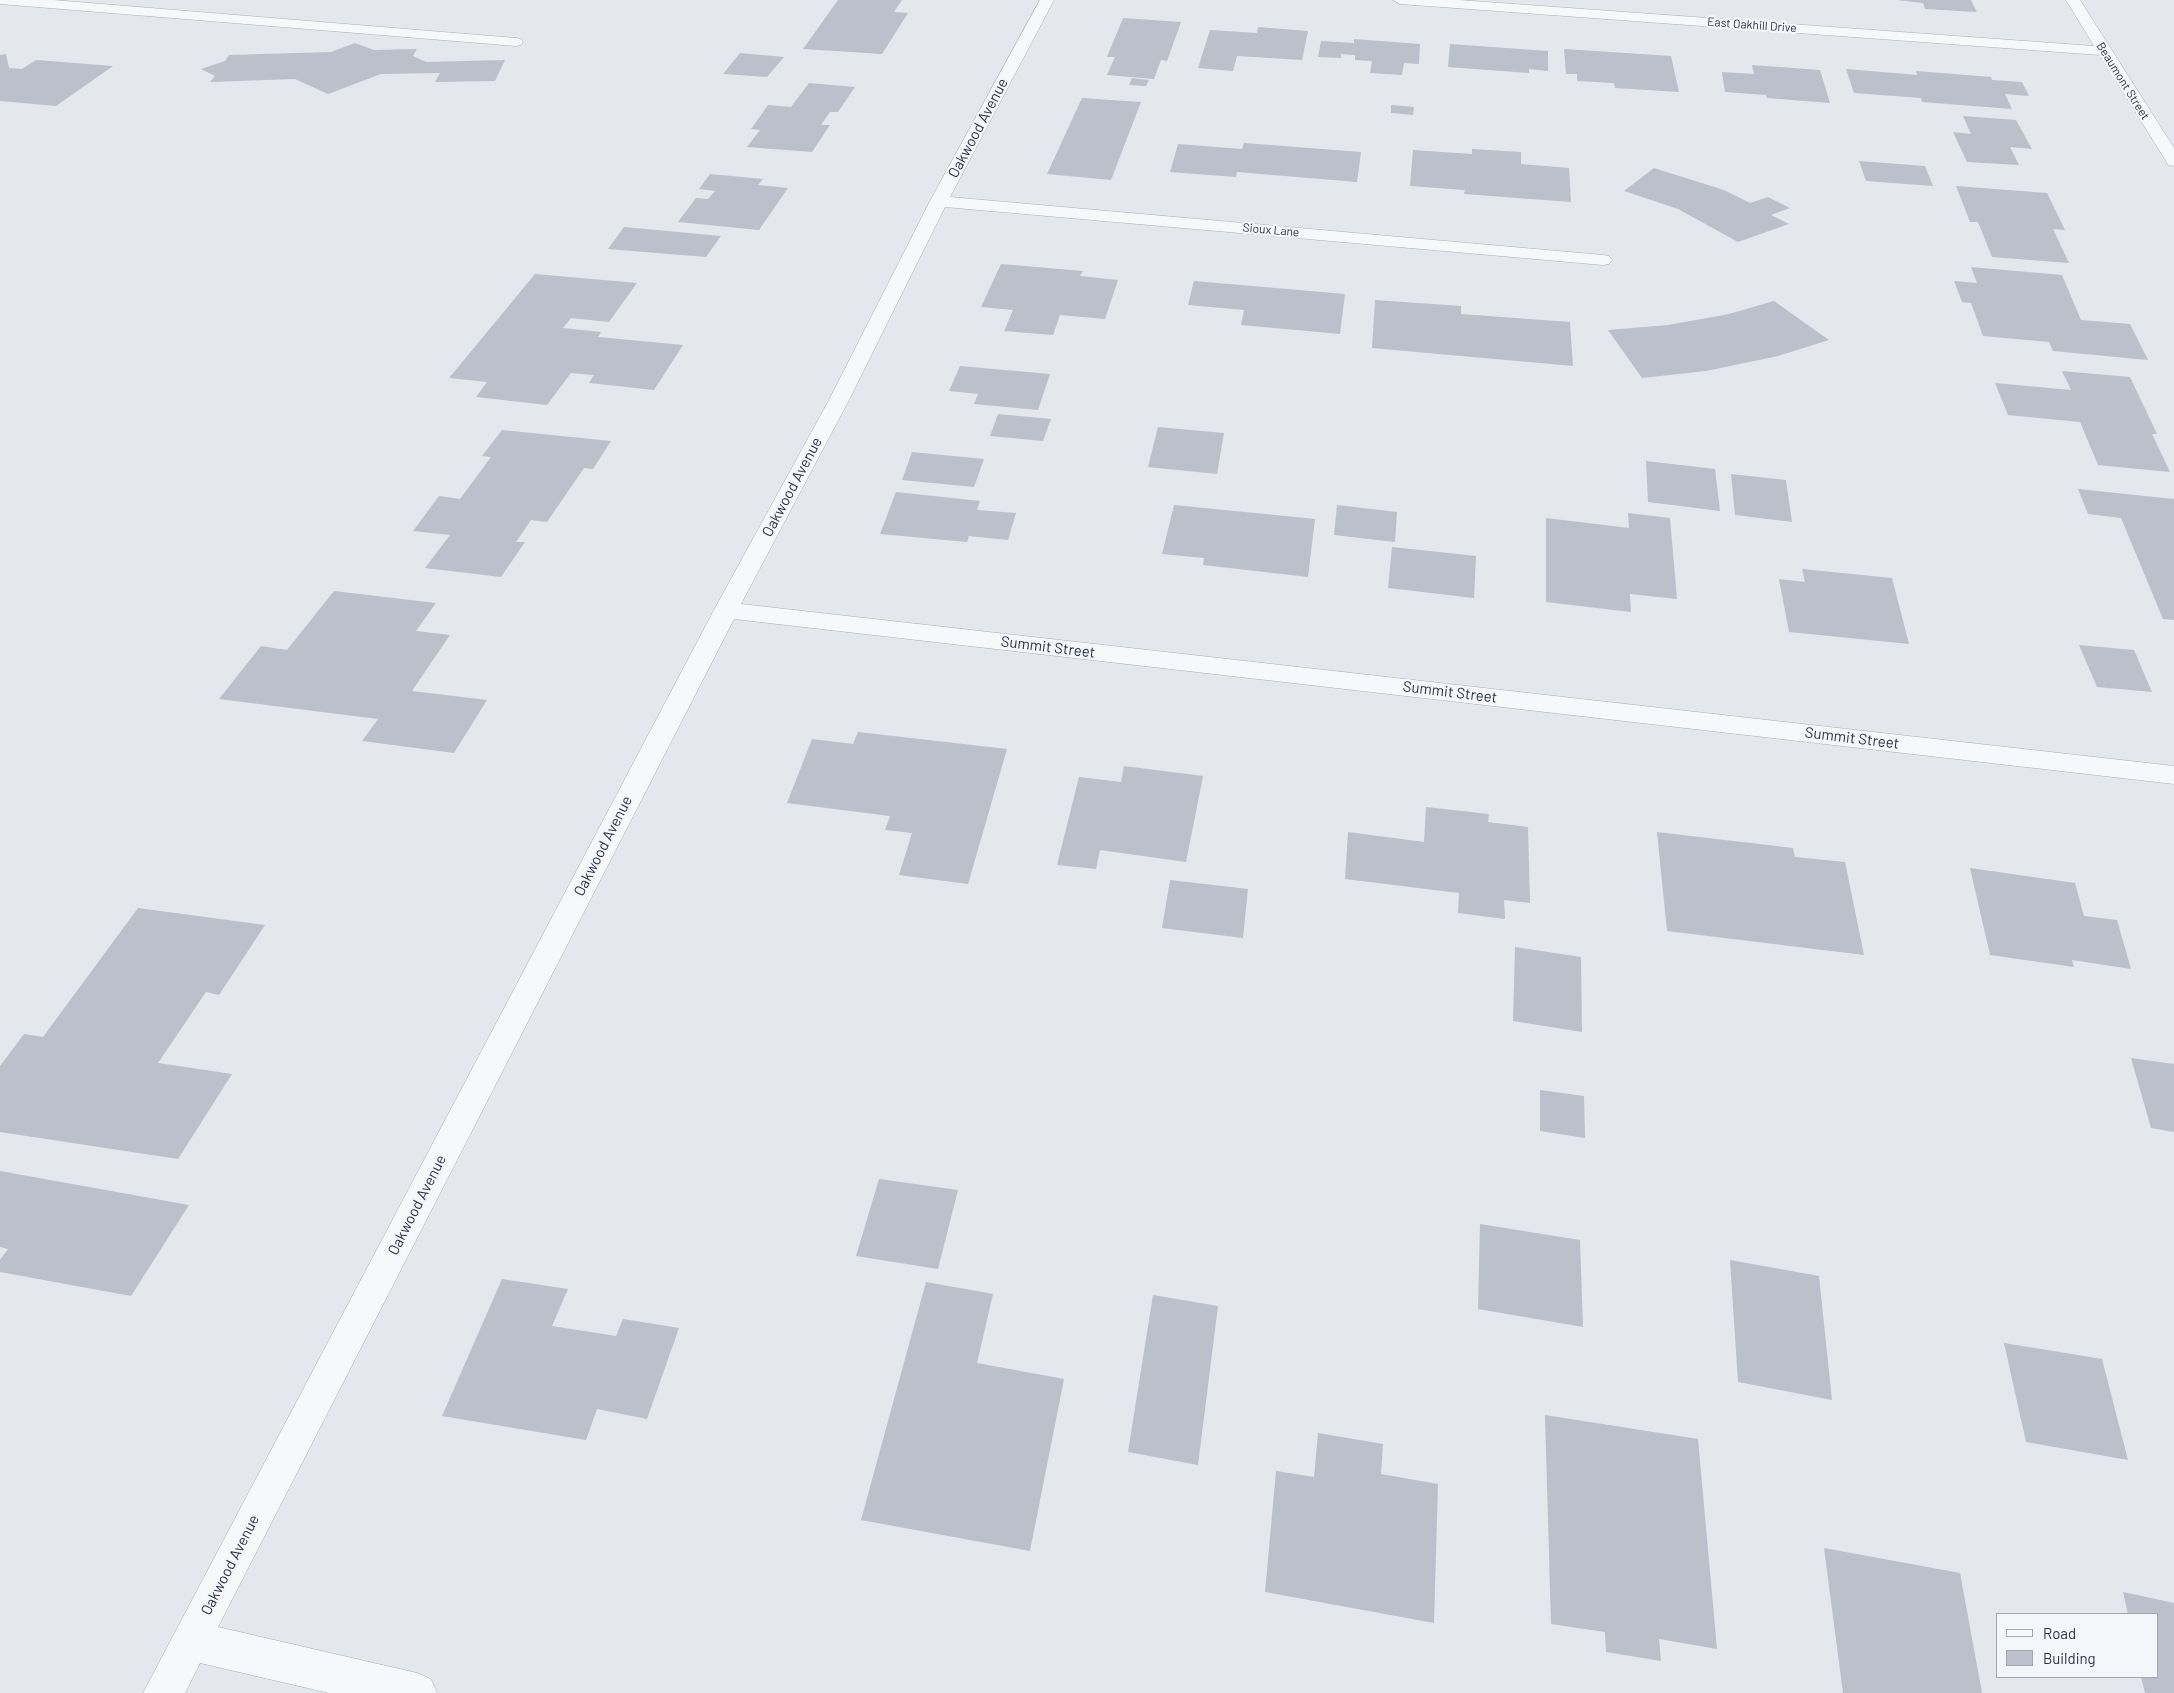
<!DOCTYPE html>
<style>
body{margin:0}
#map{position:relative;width:2174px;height:1693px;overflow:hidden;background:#e4e7ec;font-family:Barlow,sans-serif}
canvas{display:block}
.legend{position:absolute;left:1996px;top:1613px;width:162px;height:65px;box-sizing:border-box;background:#f4f6f9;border:1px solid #a4a8b1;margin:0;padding:6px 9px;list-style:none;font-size:15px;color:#2b3445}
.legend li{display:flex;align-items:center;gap:10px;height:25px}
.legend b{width:25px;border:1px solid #a4a8b1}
</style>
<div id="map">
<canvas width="2174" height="1693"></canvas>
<ul class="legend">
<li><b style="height:6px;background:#f7f8fa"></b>Road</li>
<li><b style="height:14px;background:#bbc0ca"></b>Building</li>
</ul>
</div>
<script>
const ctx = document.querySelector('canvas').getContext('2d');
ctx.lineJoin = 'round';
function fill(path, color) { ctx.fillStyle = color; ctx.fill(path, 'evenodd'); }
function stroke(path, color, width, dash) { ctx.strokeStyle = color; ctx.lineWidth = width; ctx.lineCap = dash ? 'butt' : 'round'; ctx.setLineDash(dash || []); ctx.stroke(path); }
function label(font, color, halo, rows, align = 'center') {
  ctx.font = font + ' Barlow,sans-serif'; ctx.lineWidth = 4.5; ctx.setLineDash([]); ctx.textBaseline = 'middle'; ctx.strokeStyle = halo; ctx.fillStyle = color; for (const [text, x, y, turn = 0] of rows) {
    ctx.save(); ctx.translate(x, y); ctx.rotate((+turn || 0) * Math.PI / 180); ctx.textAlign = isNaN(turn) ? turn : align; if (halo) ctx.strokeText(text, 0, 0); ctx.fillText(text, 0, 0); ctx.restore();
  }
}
fill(new Path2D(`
 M838,0H902L894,12L908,13L882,54L803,49Z
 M1897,0H1971L1977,12L1925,9L1923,3Z
 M1123,18L1181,22L1167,61L1161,60L1154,79L1107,75L1115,57H1107Z
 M1258,27L1308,31L1302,60L1237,56L1233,71L1198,68L1210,30L1257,33Z
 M1354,39L1420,44L1419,64L1404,63L1402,75L1370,73L1372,61L1355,60V55L1341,54V58L1318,57L1321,41L1354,43Z
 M355,43L374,50L417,49L413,56L426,62L505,60L495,81L435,82L440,73L381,74L328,94L295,79L210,82L215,76L201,69L225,61L229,55L331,52Z
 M1450,44L1548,51V71L1529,69V73L1448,67Z
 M1564,49L1671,56L1679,92L1615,88L1614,83L1577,81V74H1566Z
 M740,53L784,57L767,77L723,74Z
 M6,54L9,68L22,69L36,60L113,66L56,106L0,101V55Z
 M1752,65L1820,70L1830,103L1767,98L1766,95L1725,92L1722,72L1754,74Z
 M1846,69L1917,75L1916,71L1991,77L1992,80L2022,82L2029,96L2005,94L2012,109L1922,102L1921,98L1854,93Z
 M1132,78L1149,80L1146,86L1129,85Z
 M809,83L855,87L838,112H830L821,125H830L812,152L747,147L760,130L751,129L768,105L791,107Z
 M1082,98L1141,102L1111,180L1047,174Z
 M1391,105L1414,107L1413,115L1391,113Z
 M1963,116L2016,120L2032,149L2010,147L2019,165L1967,162L1953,132L1971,134Z
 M1244,143L1361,152L1357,182L1237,172L1236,177L1170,172L1178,144L1242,149Z
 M1472,149L1521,152V164L1569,168L1571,202L1464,194L1465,190L1410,186L1413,150L1472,154Z
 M1859,161L1925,166L1933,186L1866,181Z
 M1654,168L1724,190L1750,203L1768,197L1790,208L1771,215L1789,224L1738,242L1678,209L1624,191Z
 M710,174L763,179L758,185L788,188L759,230L678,222L696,198L708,199L715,191L699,189Z
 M1956,186L2047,193L2065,230L2053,229L2069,263L1992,257L1978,222H1970Z
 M624,227L721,236L706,257L608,249Z
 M1001,264L1083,271L1080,276L1118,280L1105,319L1060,315L1053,335L1004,331L1013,310L981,307Z
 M1971,267L2062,275L2081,320L2130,324L2148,360L2053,351L2049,342L1983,336L1971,303L1962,302L1954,281L1977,283Z
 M535,274L637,283L609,322L571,318L563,328L601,332L598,337L683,345L654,390L589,383L594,375L571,373L547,405L476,397L487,382L449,378Z
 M1194,281L1345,294L1340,334L1241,325L1244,310L1188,305Z
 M1375,300L1461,306V314L1570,322L1573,366L1372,348Z
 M1774,301L1829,340L1778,356L1706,371L1642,378L1608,330L1668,325L1729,314Z
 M960,366L1050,374L1038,410L974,404L978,394L949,391Z
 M2062,371L2130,377L2157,434H2152L2170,472L2098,465L2080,422L2008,415L1995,383L2071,390Z
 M998,414L1051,419L1043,441L990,436Z
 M1158,427L1224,433L1217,474L1148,467Z
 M502,430L611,441L593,469L584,468L547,522L531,520L516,542H525L501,577L425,568L450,535L413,531L439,496L460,499L491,457L482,456Z
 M912,452L984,459L974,487L902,480Z
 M1646,461L1715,469L1720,511L1648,502Z
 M1731,474L1786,480L1792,522L1735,515Z
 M2078,489L2174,499V620L2163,619L2121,518L2088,514Z
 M896,492L980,501L977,510L1016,513L1008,540L969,536L967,542L880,534Z
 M1174,505L1315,519L1308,577L1203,565L1204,558L1162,554Z
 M1337,505L1397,512L1395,542L1334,535Z
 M1628,513L1670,518L1677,599L1630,594L1631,612L1546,602V518L1629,528Z
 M1392,547L1476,556L1474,598L1388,588Z
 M1802,569L1892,578L1909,644L1789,632L1779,579L1805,582Z
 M334,591L436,603L416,631L450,635L412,691L487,700L454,753L362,741L378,719L219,699L261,646L287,650Z
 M2079,645L2134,650L2152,692L2097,687Z
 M858,732L1007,749L968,884L899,875L912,833L885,830L890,816L787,803L812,739L853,744Z
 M1124,766L1203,776L1186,862L1100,850L1096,869L1057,865L1079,777L1121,782Z
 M1426,807L1489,814L1488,822L1528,827L1530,903L1504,900L1505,919L1458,913L1459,893L1345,879L1348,832L1424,842Z
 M1657,832L1793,848L1795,857L1845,862L1864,955L1667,931Z
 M1970,868L2075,883L2084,916L2117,920L2131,969L2072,960L2074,967L1990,955Z
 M1170,880L1248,889L1243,938L1162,928Z
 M138,908L265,925L219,995L206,992L158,1063L232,1074L178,1159L0,1132V1066L24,1034L43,1037Z
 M1515,947L1581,957L1582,1032L1513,1021Z
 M2131,1058L2174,1064V1132L2151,1128Z
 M1540,1090L1584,1096L1585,1138L1540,1131Z
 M0,1171L189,1205L131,1296L0,1272V1260L8,1249L0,1247Z
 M879,1179L958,1190L938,1269L856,1256Z
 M1480,1224L1580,1240L1583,1327L1478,1309Z
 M1730,1260L1819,1276L1832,1400L1738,1382Z
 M502,1279L568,1289L552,1326L616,1336L623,1319L679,1328L647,1419L597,1409L586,1440L442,1416Z
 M926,1282L993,1294L977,1363L1064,1379L1030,1551L861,1520Z
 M1153,1295L1218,1306L1198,1465L1128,1452Z
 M2004,1343L2102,1359L2128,1460L2026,1442Z
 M1545,1415L1698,1439L1717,1649L1659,1639L1661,1661L1606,1652L1605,1632L1551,1624Z
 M1318,1433L1383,1444L1381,1474L1438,1484L1434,1623L1265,1592L1276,1471L1314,1477Z
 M1824,1548L1960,1573L1982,1693H1843Z
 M2123,1592L2174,1603V1693H2145L2141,1677H2158V1614H2128Z`), '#bbc0ca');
const minor = new Path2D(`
 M0,0H53L516,38L521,39L523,42L521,45L516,46L0,4Z
 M1040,0H1054L950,197L1603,255L1609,256L1612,260L1609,264L1603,265L945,207L849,400L741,604L2174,766V784L734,619L218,1627L417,1673L431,1679L437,1693H329L200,1663L185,1693H143L714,610L829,400L930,201Z
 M1393,0H1459L2094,46L2066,0H2080L2174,148V166L2168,165L2166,161L2100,55L1400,4Z`);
stroke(minor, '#a9aeb7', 1);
fill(minor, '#f7f8fa');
label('12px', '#2b3445', '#f4f6f9', [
 ["East Oakhill Drive",1752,25,4],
 ["Beaumont Street",2123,81,58],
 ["Sioux Lane",1271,230,5]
]);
label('15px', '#2b3445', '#f4f6f9', [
 ["Oakwood Avenue",978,128,-62],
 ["Oakwood Avenue",792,487,-62],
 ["Summit Street",1048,647,7],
 ["Summit Street",1450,692,7],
 ["Summit Street",1852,738,7],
 ["Oakwood Avenue",603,846,-63],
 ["Oakwood Avenue",417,1205,-63],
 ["Oakwood Avenue",230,1565,-63]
]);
</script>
